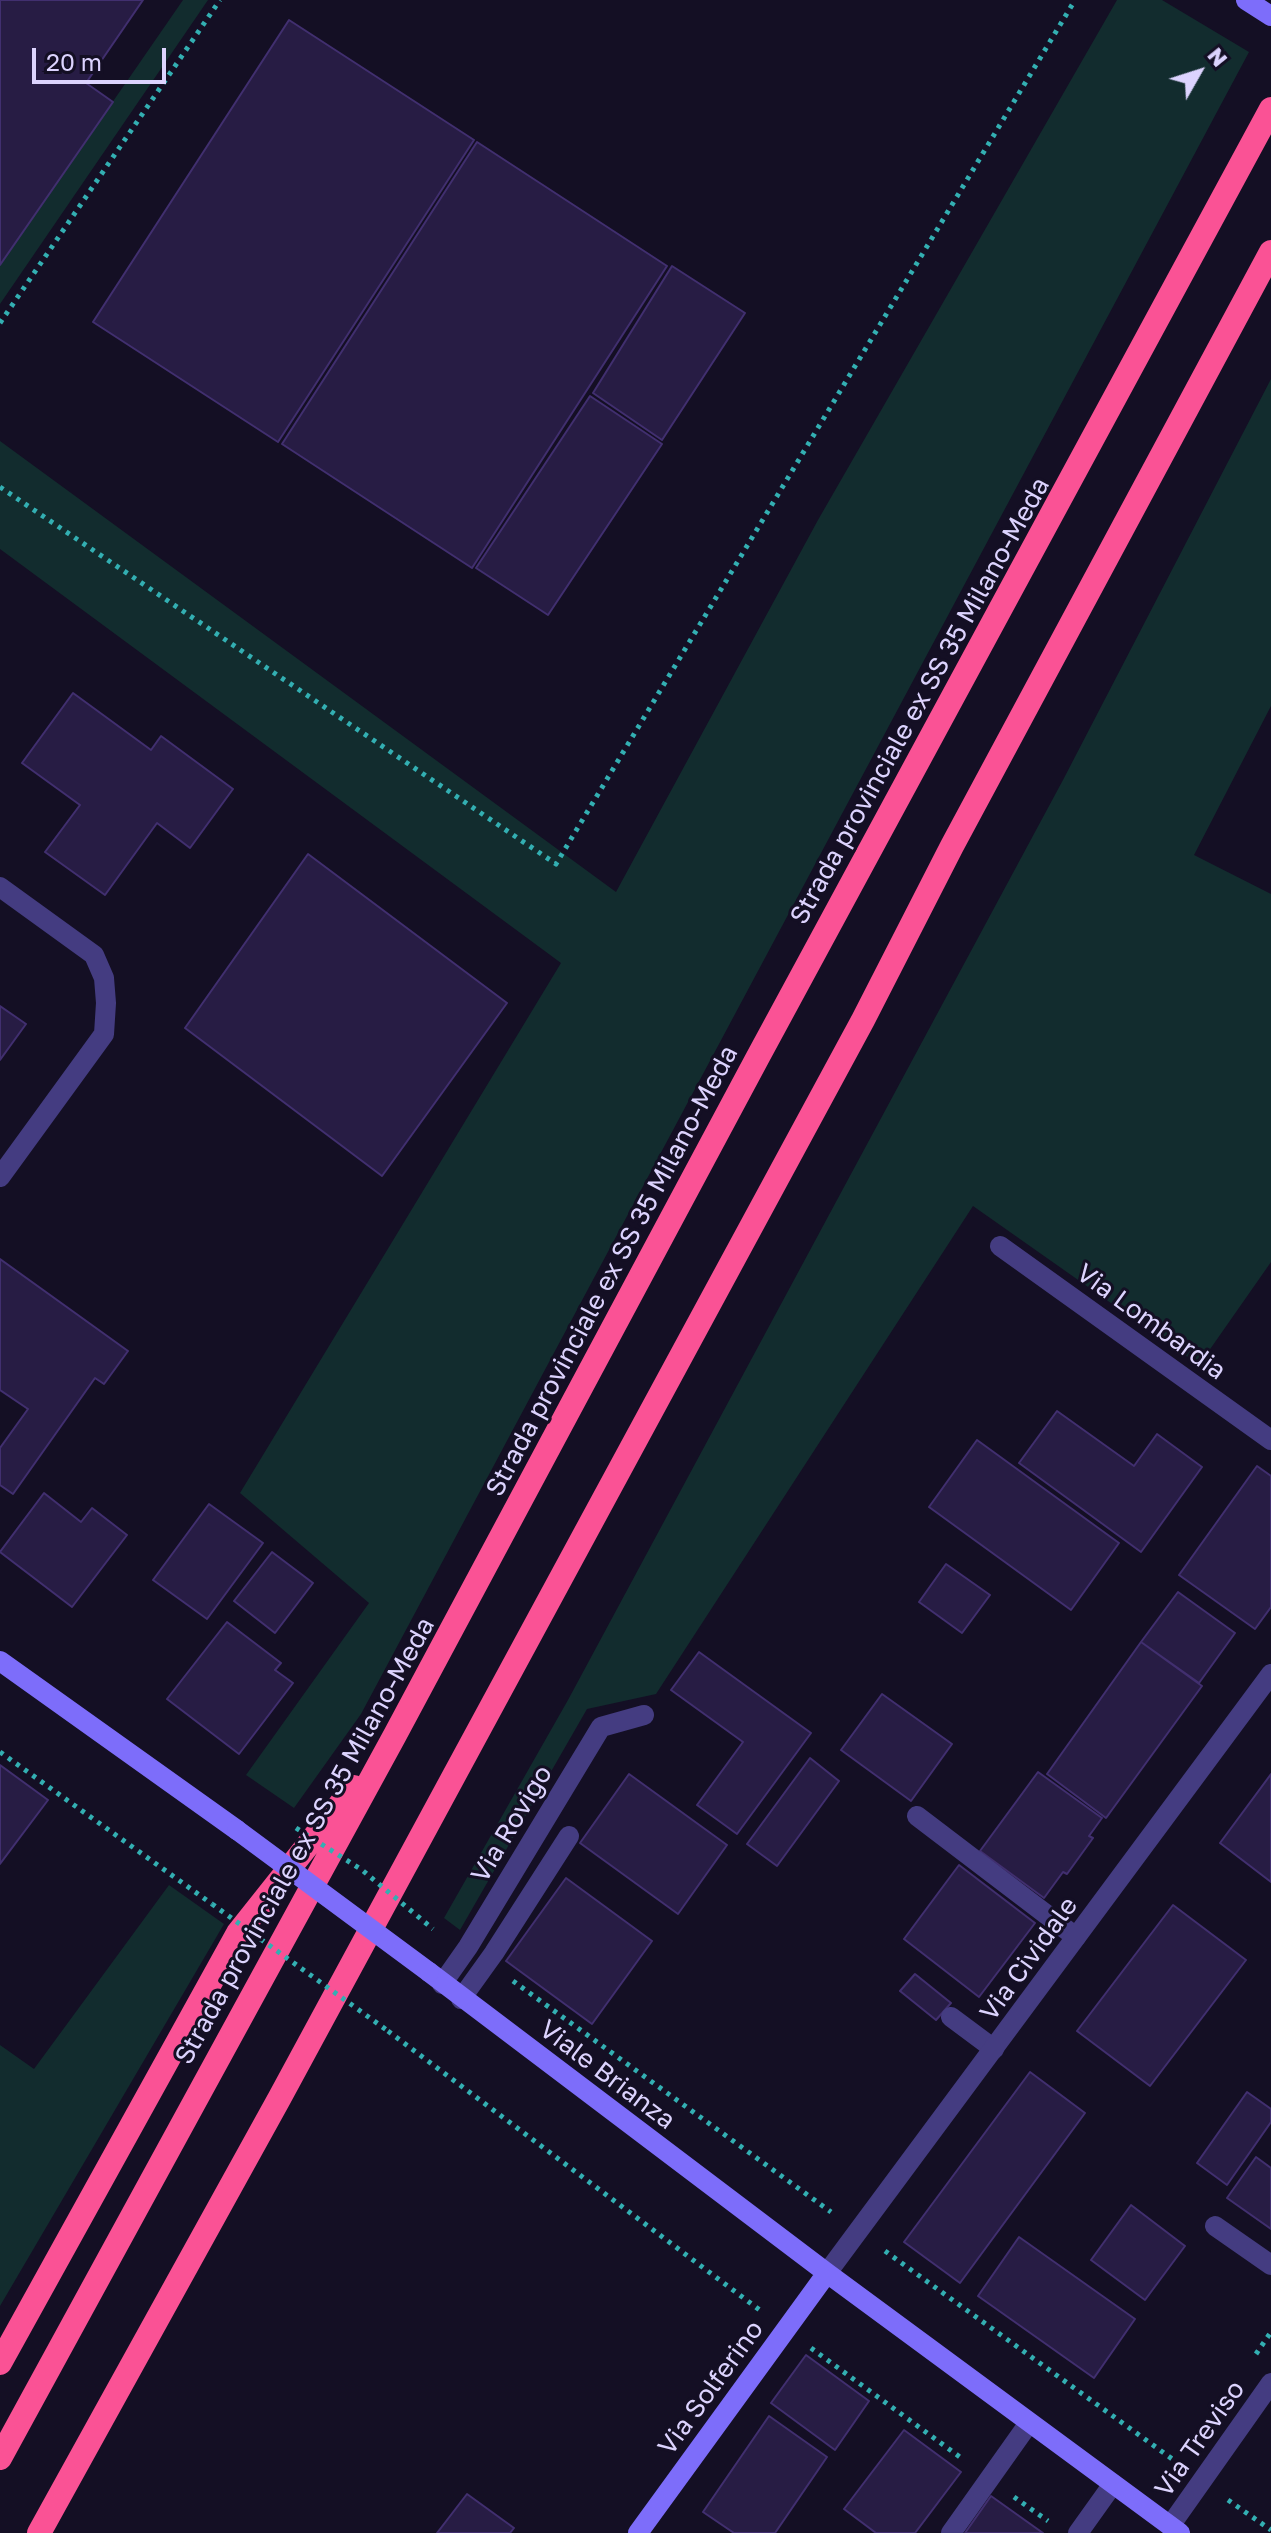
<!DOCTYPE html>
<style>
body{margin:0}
#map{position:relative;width:1271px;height:2533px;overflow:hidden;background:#140f24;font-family:"Golos Text",sans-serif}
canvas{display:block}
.north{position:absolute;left:1159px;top:32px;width:80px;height:80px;-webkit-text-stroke:6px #140f24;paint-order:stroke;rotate:51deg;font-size:22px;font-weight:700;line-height:32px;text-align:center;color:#dcd3fe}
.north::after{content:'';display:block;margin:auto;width:28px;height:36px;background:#dcd3fe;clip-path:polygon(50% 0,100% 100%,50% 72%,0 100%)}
.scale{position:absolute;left:32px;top:48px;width:134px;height:36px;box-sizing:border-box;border:4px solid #dcd3fe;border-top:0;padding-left:10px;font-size:24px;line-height:28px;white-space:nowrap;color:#dcd3fe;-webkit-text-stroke:6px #140f24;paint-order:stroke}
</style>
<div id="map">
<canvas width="1271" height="2533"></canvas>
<div class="north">N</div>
<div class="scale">20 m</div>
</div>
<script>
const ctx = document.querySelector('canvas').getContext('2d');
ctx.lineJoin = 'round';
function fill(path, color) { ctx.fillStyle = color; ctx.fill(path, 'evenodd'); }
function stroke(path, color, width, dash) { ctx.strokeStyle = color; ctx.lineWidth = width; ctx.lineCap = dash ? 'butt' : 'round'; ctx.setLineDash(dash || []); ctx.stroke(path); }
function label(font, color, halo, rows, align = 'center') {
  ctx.font = font + ' "Golos Text",sans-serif'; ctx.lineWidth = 6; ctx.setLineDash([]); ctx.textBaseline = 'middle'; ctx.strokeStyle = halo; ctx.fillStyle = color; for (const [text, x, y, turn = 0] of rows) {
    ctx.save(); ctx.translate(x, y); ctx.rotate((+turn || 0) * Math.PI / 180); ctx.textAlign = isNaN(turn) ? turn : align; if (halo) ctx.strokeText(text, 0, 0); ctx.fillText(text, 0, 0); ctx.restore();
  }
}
fill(new Path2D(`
 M183,0H208L0,304V265Z
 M1117,0H1162L1249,52L361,1714L294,1808L246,1775L369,1603L240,1493L561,963L0,549V441L616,892L818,520Z
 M1271,379V706L1194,855L1271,894V1262L1199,1365L973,1206L656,1694L587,1709L460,1930L444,1918L568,1700L1063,780Z
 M169,1885L224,1924L0,2306V2045L34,2069Z`), '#122c2e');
const building = new Path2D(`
 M0,0H143L86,83L113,102L0,265Z
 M289,20L474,140L278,442L93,322Z
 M477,142L667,266L472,568L282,444Z
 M672,266L745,313L662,440L593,393Z
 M590,396L662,444L548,615L476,568Z
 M73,693L151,750L161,736L233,789L190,848L157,823L105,895L45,852L80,805L22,763Z
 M308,854L507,1003L382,1176L185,1028Z
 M0,1006L26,1024L0,1060Z
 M0,1259L128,1351L104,1384L95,1378L13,1494L0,1485V1448L28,1409L0,1390Z
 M1057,1411L1134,1466L1157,1434L1202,1467L1141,1552L1019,1463Z
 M977,1440L1119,1543L1071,1610L929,1507Z
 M1257,1466L1271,1476V1607L1255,1629L1179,1575Z
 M44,1493L81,1522L92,1508L127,1535L72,1607L0,1552Z
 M209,1504L263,1543L207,1619L153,1580Z
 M272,1552L313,1583L275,1633L234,1601Z
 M946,1564L990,1595L962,1633L919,1602Z
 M1178,1592L1235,1633L1199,1683L1141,1642Z
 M227,1622L281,1663L275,1670L293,1683L239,1754L167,1699Z
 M1141,1642L1202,1686L1106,1818L1047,1774Z
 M699,1652L811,1733L737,1834L697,1805L743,1742L671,1690Z
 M882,1694L952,1744L911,1801L841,1750Z
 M810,1758L839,1781L777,1866L747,1844Z
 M0,1765L48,1800L0,1864Z
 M1038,1772L1102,1818L1089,1836L1093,1838L1067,1874L1063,1872L1044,1898L980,1851Z
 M629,1774L727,1845L678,1914L580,1843Z
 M1271,1774V1882L1220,1843Z
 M959,1865L1035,1923L979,1997L904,1939Z
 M566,1878L652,1941L592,2024L506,1961Z
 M1173,1905L1246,1960L1150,2086L1077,2031Z
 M915,1974L951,2003L936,2020L900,1991Z
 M1030,2072L1085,2113L960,2283L904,2242Z
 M1247,2092L1271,2109V2122L1227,2185L1197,2163Z
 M1256,2157L1271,2168V2229L1227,2198Z
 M1131,2205L1185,2246L1145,2300L1091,2260Z
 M1019,2237L1135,2319L1094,2378L978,2296Z
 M806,2355L869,2401L835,2450L771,2403Z
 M769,2416L827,2457L775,2533H734L703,2512Z
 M904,2430L961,2472L915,2533H876L844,2509Z
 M467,2494L514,2528L510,2533H437Z
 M991,2496L1043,2533H965Z`);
fill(building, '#271c44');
stroke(building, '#412f6f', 2);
stroke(new Path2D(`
 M0,323L220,0
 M0,487L556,864L1075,0
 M0,1752L212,1904
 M513,1981L831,2212
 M388,2031L761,2311
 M885,2251L1175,2461
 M811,2348L964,2460
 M1256,2354L1271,2332
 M1014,2497L1048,2521
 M1228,2500L1271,2530`), '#33afb2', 5, [4, 6]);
stroke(new Path2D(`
 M917,1816L1076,1937
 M461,1999L494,1953L569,1836
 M951,2017L994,2049
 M1215,2226L1271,2265
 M951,2533L1029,2423
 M1078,2533L1113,2484`), '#443c81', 20);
stroke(new Path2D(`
 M0,887L94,955L104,978L106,1003L104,1034L0,1177
 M1000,1246L1271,1440
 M442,1984L468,1947L601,1727L644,1715
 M827,2273L1271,1674
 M1170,2526L1271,2383`), '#443c81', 20);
stroke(new Path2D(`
 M1246,0L1271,16
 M0,1661L237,1830
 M429,1972L827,2273L1180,2533
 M638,2533L827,2273`), '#7d6dfa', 20);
stroke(new Path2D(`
 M0,2363L238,1933L354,1787
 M0,2458L395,1735L759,1055L1271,109
 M39,2533L279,2099L863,1020L952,846L1271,252`), '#fa5295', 24);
stroke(new Path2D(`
 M296,1828L362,1870L433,1929
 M212,1904L388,2031`), '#33afb2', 5, [4, 6]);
stroke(new Path2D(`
 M237,1830L429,1972`), '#7d6dfa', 20);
label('26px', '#dcd3fe', '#140f24', [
 ["Strada provinciale ex SS 35 Milano-Meda",920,701,-61],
 ["Strada provinciale ex SS 35 Milano-Meda",612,1271,-62],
 ["Via Lombardia",1151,1322,36],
 ["Via Rovigo",512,1824,-59],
 ["Strada provinciale ex SS 35 Milano-Meda",305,1841,-61],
 ["Via Cividale",1029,1959,-54],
 ["Viale Brianza",607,2075,37],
 ["Via Solferino",711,2388,-54],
 ["Via Treviso",1200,2439,-55]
]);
</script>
